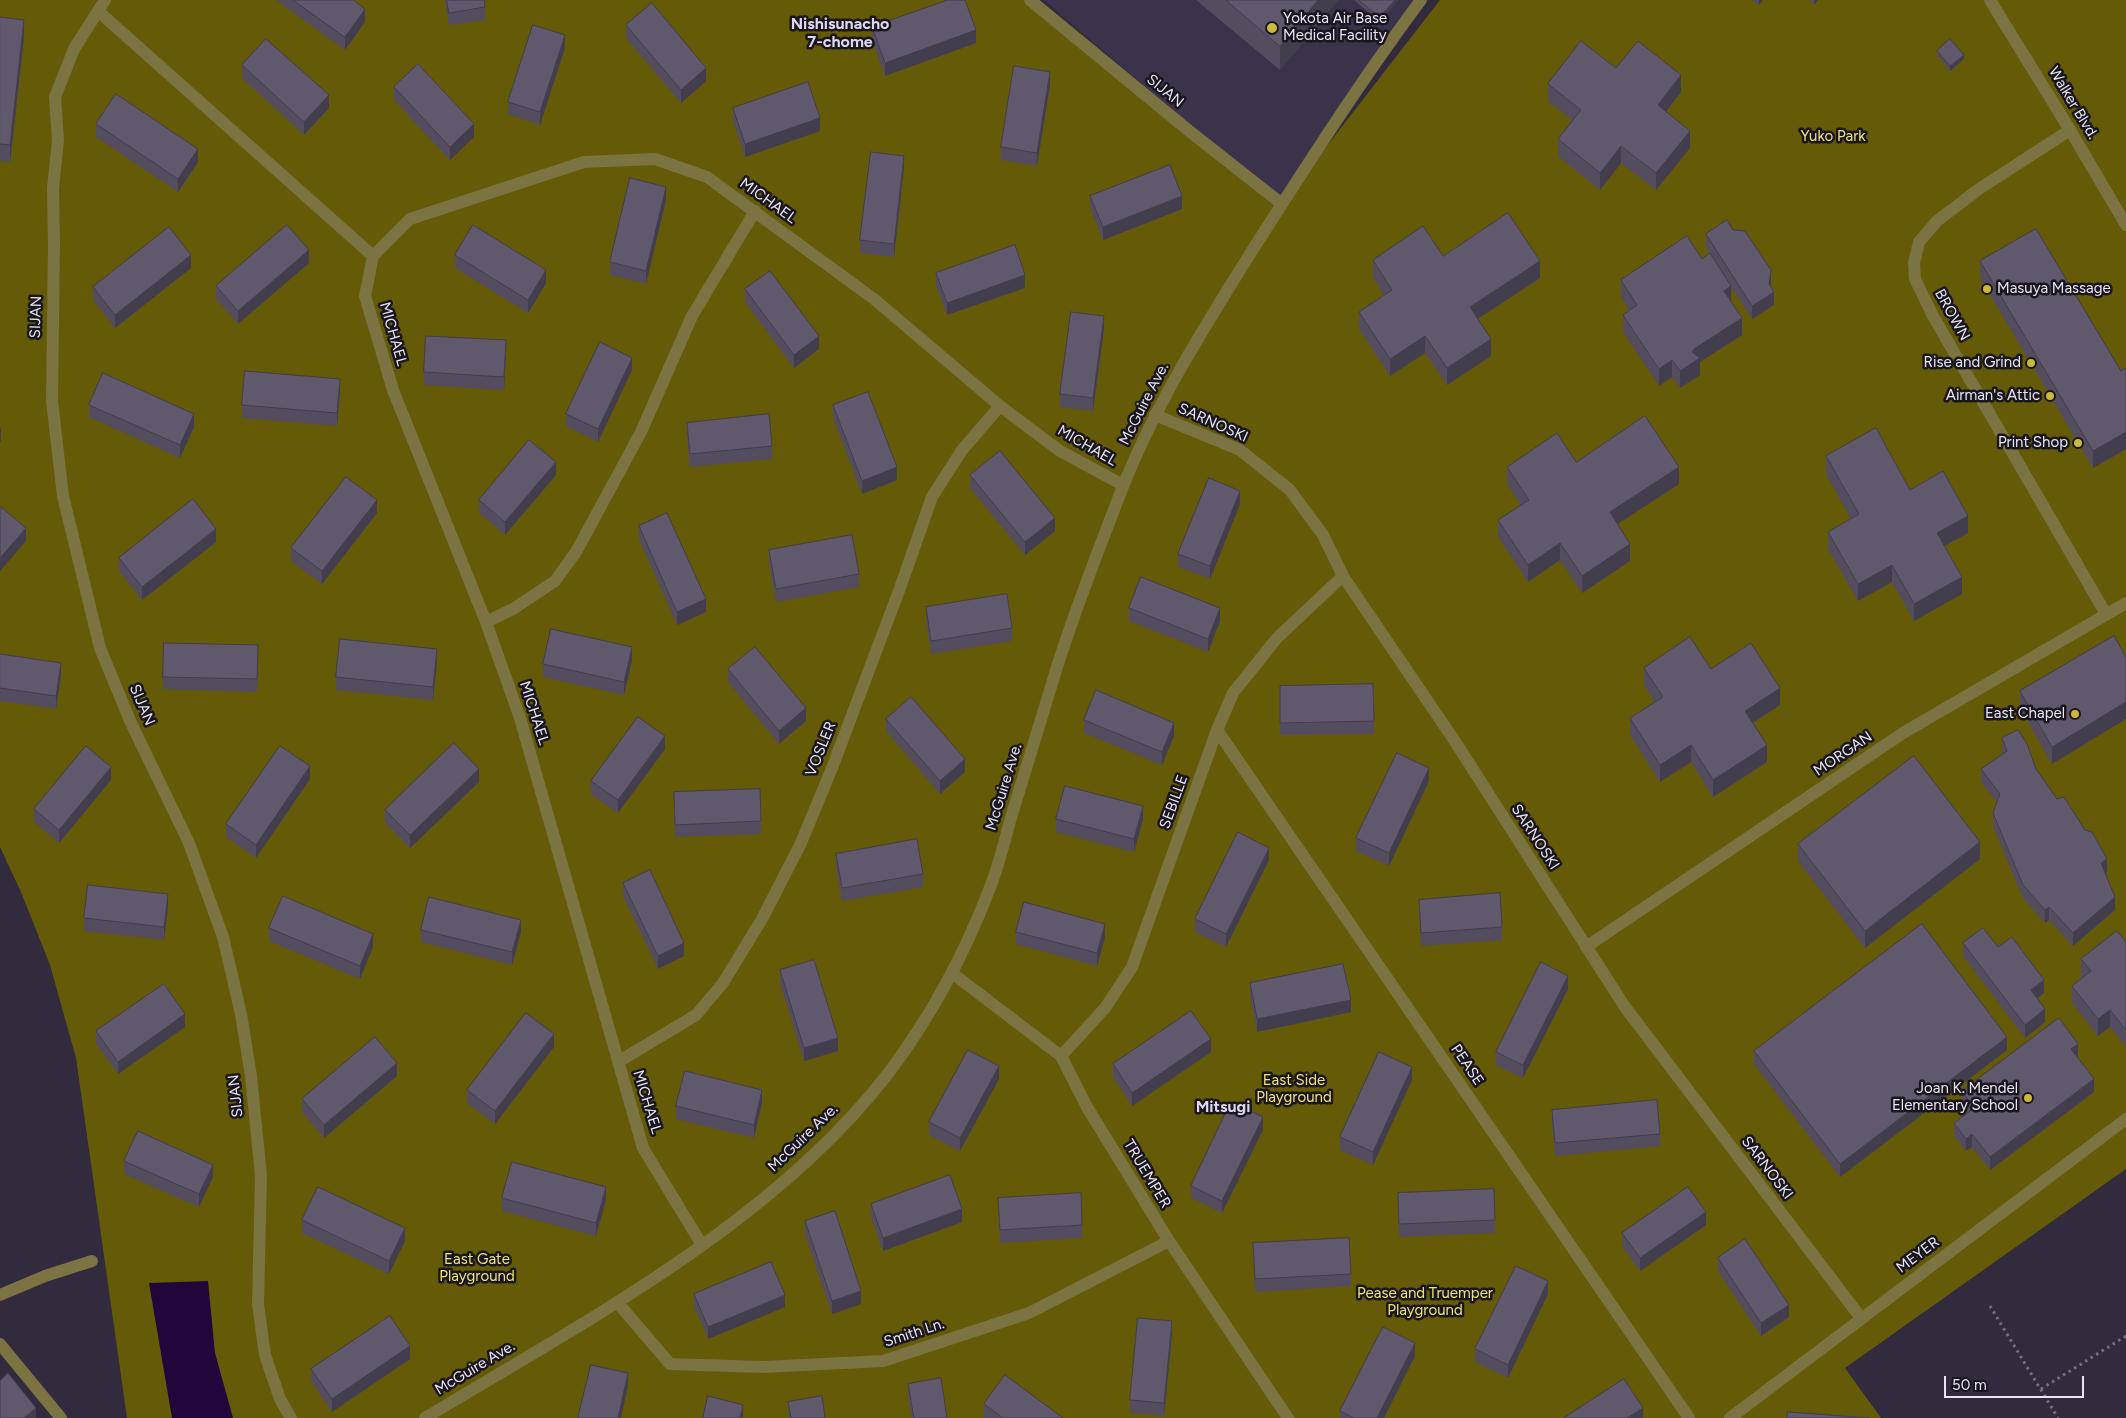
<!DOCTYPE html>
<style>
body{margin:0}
#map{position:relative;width:2126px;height:1418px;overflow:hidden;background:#322b3e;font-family:Figtree,sans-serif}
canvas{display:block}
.scale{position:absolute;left:1944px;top:1376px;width:140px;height:22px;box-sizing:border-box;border:2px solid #e9e5f2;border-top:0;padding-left:6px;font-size:15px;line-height:18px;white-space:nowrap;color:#e9e5f2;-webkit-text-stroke:4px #19161e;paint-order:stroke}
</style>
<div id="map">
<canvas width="2126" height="1418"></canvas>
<div class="scale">50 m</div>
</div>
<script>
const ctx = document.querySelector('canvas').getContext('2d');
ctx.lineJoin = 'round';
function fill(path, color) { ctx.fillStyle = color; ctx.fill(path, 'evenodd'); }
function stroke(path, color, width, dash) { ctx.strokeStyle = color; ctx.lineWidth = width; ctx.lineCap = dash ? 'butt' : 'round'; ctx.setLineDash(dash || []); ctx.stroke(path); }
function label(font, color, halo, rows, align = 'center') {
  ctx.font = font + ' Figtree,sans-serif'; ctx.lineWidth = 5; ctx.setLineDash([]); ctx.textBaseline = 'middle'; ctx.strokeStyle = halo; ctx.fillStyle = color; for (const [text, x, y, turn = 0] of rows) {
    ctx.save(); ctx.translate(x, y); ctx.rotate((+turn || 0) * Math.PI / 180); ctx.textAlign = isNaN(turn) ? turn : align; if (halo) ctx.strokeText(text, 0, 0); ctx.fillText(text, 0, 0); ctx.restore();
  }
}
fill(new Path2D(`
 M1044,0H1414L1282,204Z`), '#3b324b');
fill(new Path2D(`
 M0,0H1032L1282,204L1440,0H2126V1169L1845,1368L1881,1418H127L76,1058L50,965L21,892L0,847Z`), '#655a07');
fill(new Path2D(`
 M208,1281L215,1353L233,1418H172L149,1283Z`), '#21063c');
stroke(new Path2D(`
 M1990,1306L2058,1418
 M2041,1389L2126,1336`), '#756f80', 3, [2.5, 4]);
stroke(new Path2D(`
 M105,0L74,49L55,97L58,140L53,188L54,245L52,401L63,496L100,648L131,723L189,843L223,937L231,971L241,1014L251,1076L261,1176L258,1304L265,1355L280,1399L291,1418
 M1030,0L1188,130L1282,204
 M1990,0L2070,130L2126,225
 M98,11L373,256
 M2070,130L1979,189L1937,221L1919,242L1914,263L1915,279L1933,316L2106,614
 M1155,415L1240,450L1290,490L1323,535L1343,576L1456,743L1625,1007L1861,1318
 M486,622L513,609L555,581L576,552L641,432L692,316L755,211
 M1217,730L1689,1418
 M1586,947L1903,733L2126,603
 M952,973L1061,1056L1087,1107L1169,1241L1288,1418
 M1061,1056L1105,1008L1132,967L1217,730L1233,693L1277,638L1343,576
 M618,1062L696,1015L723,983L762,919L801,843L832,768L900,588L932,497L962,450L1000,406
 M702,1245L643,1148L520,718L486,622L393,390L365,296L373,256L410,219L584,162L655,159L707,177L874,299L1000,406L1060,451L1123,485
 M0,1295L45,1276L92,1261
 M617,1302L670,1364L763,1367L883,1361L1029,1313L1169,1241
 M0,1344L61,1418
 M425,1418C585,1321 775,1222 890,1071C931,1016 965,953 989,890C998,868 1004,844 1010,821C1026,770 1041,718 1057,667C1076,607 1099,548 1122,489C1156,403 1206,324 1255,246C1309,162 1362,79 1421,0
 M1730,1418L2126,1119`), '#7b7341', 12);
fill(new Path2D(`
 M276,0H353L365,22L345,50Z
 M445,0H484L485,7V20L449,25Z
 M1196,0H1338L1280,70Z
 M1354,0H1398L1380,22Z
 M1752,0H1763L1759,5Z
 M1809,0H1818L1814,5Z
 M0,17L24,37L10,162L0,161Z
 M626,25L706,81L681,103L626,38Z
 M872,27L976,43L885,76L872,40Z
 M565,48L540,125L508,114V102Z
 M1937,51L1964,59L1950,71L1937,55Z
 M242,65L329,108L304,135L242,78Z
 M1616,68L1681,92L1666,112L1690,148L1656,190L1621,163L1600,190L1558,156V139L1572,120L1548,101V84Z
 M1050,85L1037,166L1001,160V147Z
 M394,87L474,137L450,160L394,100Z
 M733,108L820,131L745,157L733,121Z
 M96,124L198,162L178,192L96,137Z
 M904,168L894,257L860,253V240Z
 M1090,196L1182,209L1103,240L1090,208Z
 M666,200L646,284L610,275V262Z
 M1733,230L1771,283V286L1774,305L1752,319L1731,287V302L1742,335L1700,362V375L1680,388L1672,377L1659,386L1623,332V315L1629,310L1621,297V280L1702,259L1715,261L1706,247V234Z
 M455,255L546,283L528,313L455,268Z
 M1373,260L1540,278L1478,318L1491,356L1447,385L1425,353L1390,376L1359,329V312L1384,295L1373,277Z
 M1980,261L2121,371L2126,368V449L2093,468L1980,278Z
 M309,263L238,324L216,299V286Z
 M191,268L115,328L93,300V287Z
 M936,273L1025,288L947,315L936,285Z
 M745,289L819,349L794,368L745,302Z
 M1104,329L1093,411L1060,407V394Z
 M506,353L504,390L424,385V372Z
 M632,370L598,442L566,426V414Z
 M340,392L337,426L242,418V405Z
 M89,405L194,427L180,458L89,417Z
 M833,405L897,480L862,494L833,418Z
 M687,423L772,446V459L690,467L687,436Z
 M1826,456L1910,490L1968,533L1945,546L1962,594L1914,621L1892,582L1858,601L1828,549V532L1851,519L1826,474Z
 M1576,462L1679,484L1617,524L1630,561L1582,593L1560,560L1528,582L1498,537V520L1521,505L1507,484V467Z
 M556,475L505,535L479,513V500Z
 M970,475L1055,531L1025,555L970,488Z
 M1240,504L1210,579L1178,567V554Z
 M377,513L322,584L291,561V548Z
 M639,526L706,612L677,625L639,539Z
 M216,542L142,600L119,571V558Z
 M769,550L859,574V587L776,602L769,563Z
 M926,607L1012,628V641L931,654L926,620Z
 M1129,608L1220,621L1208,652L1129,621Z
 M258,645L257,692L163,689V677Z
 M0,654L61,676L56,709L0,701Z
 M2126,657L2052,764L2020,708V691Z
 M632,660L624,695L543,677V664Z
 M437,662L433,700L336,690V677Z
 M1644,668L1711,669L1780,705L1753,723L1767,762L1713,797L1691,762L1660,782L1630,735V718L1655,702L1644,685Z
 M728,669L806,721L779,744L728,682Z
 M1373,684L1374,734L1280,735V686Z
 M886,719L965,772L940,794L886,731Z
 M1084,720L1174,736L1162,765L1084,733Z
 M2002,738L2036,769L2107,872L2106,873L2115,910L2073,946L2049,920L2045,923L2023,898L1993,826V813L1997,802L1981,782V769L2004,754L2002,750Z
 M665,749L618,813L591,794V781Z
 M310,779L256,858L226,837V824Z
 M111,780L59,843L34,822V809Z
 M1429,781L1389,866L1356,851V838Z
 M479,782L410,848L385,823V810Z
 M674,805L761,821V834L675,837Z
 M1056,819H1143L1134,852L1056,832Z
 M1798,844L1980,859L1865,948L1798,861Z
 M836,854L923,874V887L842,901L836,867Z
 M1269,860L1226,947L1195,932V919Z
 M623,883L684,956L658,969L623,896Z
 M1419,900L1502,927V940L1421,946L1419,912Z
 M168,907L164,940L84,931V918Z
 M269,928L373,947L360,979L269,941Z
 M421,930L521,932L512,965L421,942Z
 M1016,932L1105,937L1097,966L1016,944Z
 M2126,942V1047L2110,1027L2098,1036L2072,1003V986L2082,978L2081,976V959Z
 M1963,943L1998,947L2044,993L2037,998L2045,1022L2025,1038L1963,956Z
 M780,970L838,1051L804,1061L780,983Z
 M1250,983L1351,1012L1257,1032L1250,996Z
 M1568,989L1523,1078L1496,1065V1052Z
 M185,1027L118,1074L96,1044V1031Z
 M554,1047L495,1124L467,1103V1090Z
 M2007,1050L1840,1177L1754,1064V1051Z
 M1211,1052L1132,1106L1113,1077V1064Z
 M2077,1057L2094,1092L1990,1170L1972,1147L1966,1151L1954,1136V1123L1968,1113L1962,1104V1091L2078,1057Z
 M397,1076L324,1138L302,1112V1099Z
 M999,1079L960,1151L929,1135V1122Z
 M1412,1080L1373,1165L1340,1150V1137Z
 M762,1103L754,1138L676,1119V1106Z
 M1552,1110L1660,1134V1146L1555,1156L1552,1122Z
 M1263,1130L1222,1213L1191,1198V1186Z
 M124,1161L213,1177L199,1207L124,1174Z
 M1398,1193L1495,1220V1233L1399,1237Z
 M502,1198L606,1200L596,1236L502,1211Z
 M998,1198L1082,1225V1238L1000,1243Z
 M871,1204L962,1222L883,1251L871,1217Z
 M302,1220L405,1241L389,1274L302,1233Z
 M805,1221L861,1304L832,1314L805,1234Z
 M1706,1225L1640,1271L1622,1246V1233Z
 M1253,1243L1351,1274V1286L1255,1292Z
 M1718,1258L1789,1317L1761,1336L1718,1271Z
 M694,1294L785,1307L708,1339L694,1306Z
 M1548,1294L1508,1378L1475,1362V1349Z
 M1172,1334L1164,1416L1130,1413V1400Z
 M1415,1356L1384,1418H1340V1411Z
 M410,1359L332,1412L311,1381V1369Z
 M908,1384L947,1418H912L908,1396Z
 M788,1402L825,1418H789Z
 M984,1404L1063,1418H985L984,1417Z`), '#534d5f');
fill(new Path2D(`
 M1318,0H1338L1280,70V46Z
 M1395,0H1398L1380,22V17Z
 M1759,0H1763L1759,5Z
 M1814,0H1818L1814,5Z
 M365,9V22L345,50V37Z
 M24,20V37L10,162V145Z
 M976,30V43L885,76V63Z
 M565,35V48L540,125V112Z
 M1964,55V59L1950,71V66Z
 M706,68V81L681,103V90Z
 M1050,72V85L1037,166V153Z
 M1681,75V92L1658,122V105Z
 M329,95V108L304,135V122Z
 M820,118V131L745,157V144Z
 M474,124V137L450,160V147Z
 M1690,131V148L1656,190V173Z
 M1621,146V163L1600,190V173Z
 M198,149V162L178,192V179Z
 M904,156V168L894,257V244Z
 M666,187V200L646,284V271Z
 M1182,196V209L1103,240V227Z
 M309,250V263L238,324V311Z
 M191,255V268L115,328V315Z
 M1540,261V278L1470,324V307Z
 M546,270V283L528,313V300Z
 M1771,270V283L1769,295L1774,292V305L1752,319V306L1769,284Z
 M1025,275V288L947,315V303Z
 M1731,286V303L1724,291Z
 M1104,316V329L1093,411V398Z
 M1742,318V335L1700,362V375L1680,388V371L1694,349Z
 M819,336V349L794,368V355Z
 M1425,336V353L1390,376V359Z
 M1491,339V356L1447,385V368Z
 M506,340V353L504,390V377Z
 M632,358V370L598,442V429Z
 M1672,360V377L1659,386V369Z
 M340,379V392L337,426V413Z
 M194,414V427L180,458V445Z
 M1,428V441L0,442V429Z
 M2126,432V449L2093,468V451Z
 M556,462V475L505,535V522Z
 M897,467V480L862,494V481Z
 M1679,467V484L1610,529V512Z
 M1240,491V504L1210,579V566Z
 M377,500V513L322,584V571Z
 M1968,516V533L1937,550V533Z
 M1055,518V531L1025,555V542Z
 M26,528V541L0,571V558Z
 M216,529V542L142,600V587Z
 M1560,543V560L1528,582V565Z
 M1630,544V561L1582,593V576Z
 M1892,565V582L1858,601V584Z
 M1962,577V594L1914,621V604Z
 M706,599V612L677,625V612Z
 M1220,608V621L1208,652V639Z
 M632,647V660L624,695V682Z
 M437,649V662L433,700V687Z
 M61,663V676L56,709V696Z
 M1780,688V705L1745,728V711Z
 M2126,702V719L2052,764V747Z
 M806,708V721L779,744V731Z
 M1174,723V736L1162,765V752Z
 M665,736V749L618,813V800Z
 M1691,745V762L1660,782V765Z
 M1767,745V762L1713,797V780Z
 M965,759V772L940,794V781Z
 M310,766V779L256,858V845Z
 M111,767V780L59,843V830Z
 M1429,768V781L1389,866V853Z
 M479,769V782L410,848V835Z
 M1143,806V819L1134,852V839Z
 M1980,842V859L1865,948V931Z
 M1269,848V860L1226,947V934Z
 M2107,859V872L2101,876V863Z
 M168,894V907L164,940V927Z
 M2115,897V910L2073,946V933Z
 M2049,907V920L2045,923V910Z
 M521,920V932L512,965V952Z
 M1105,924V937L1097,966V953Z
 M373,934V947L360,979V966Z
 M684,943V956L658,969V956Z
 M1568,976V989L1523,1078V1065Z
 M2044,980V993L2031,1003V990Z
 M1351,1000V1012L1257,1032V1019Z
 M2045,1009V1022L2025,1038V1025Z
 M2110,1010V1027L2098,1036V1019Z
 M185,1014V1027L118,1074V1062Z
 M554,1034V1047L495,1124V1111Z
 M2007,1037V1050L1840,1177V1164Z
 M838,1038V1051L804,1061V1048Z
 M1211,1039V1052L1132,1106V1093Z
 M2078,1044V1057L2071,1062V1049Z
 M397,1063V1076L324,1138V1125Z
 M999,1066V1079L960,1151V1138Z
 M1412,1067V1080L1373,1165V1152Z
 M2094,1079V1092L1990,1170V1157Z
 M762,1090V1103L754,1138V1125Z
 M1263,1117V1130L1222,1213V1201Z
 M1972,1134V1147L1966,1151V1139Z
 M213,1165V1177L199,1207V1194Z
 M606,1187V1200L596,1236V1223Z
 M962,1209V1222L883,1251V1238Z
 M1706,1212V1225L1640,1271V1258Z
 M405,1228V1241L389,1274V1261Z
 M1548,1281V1294L1508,1378V1365Z
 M861,1291V1304L832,1314V1301Z
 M785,1295V1307L708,1339V1327Z
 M1789,1305V1317L1761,1336V1323Z
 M1172,1321V1334L1164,1416V1403Z
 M1415,1343V1356L1384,1418H1377Z
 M410,1346V1359L332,1412V1399Z
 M628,1373V1386L621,1418H618Z
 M743,1405V1418H740Z
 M36,1408V1418H24Z
 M1643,1408V1418H1627Z`), '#433e4d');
const building = new Path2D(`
 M293,0H353L365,9L345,37Z
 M447,0H484L485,7L449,13Z
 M948,0H965L976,30L885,63L872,27Z
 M1226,0H1318L1280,46Z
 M1359,0H1395L1380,17Z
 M652,3L706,68L681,90L626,25Z
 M0,17L24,20L10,145L0,144Z
 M533,25L565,35L540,112L508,102Z
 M266,39L329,95L304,122L242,65Z
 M1950,39L1964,55L1950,66L1937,51Z
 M1581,41L1616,68L1638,41L1681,75L1658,105L1690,131L1656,173L1621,146L1600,173L1558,139L1581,110L1548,84Z
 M418,64L474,124L450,147L394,87Z
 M1014,66L1050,72L1037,153L1001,147Z
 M808,82L820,118L745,144L733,108Z
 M116,94L198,149L178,179L96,124Z
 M871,152L904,156L894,244L860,240Z
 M1170,165L1182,196L1103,227L1090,196Z
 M630,178L666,187L646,271L610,262Z
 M1508,213L1540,261L1470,307L1491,339L1447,368L1425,336L1390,359L1359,312L1392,290L1373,260L1423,226L1443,256Z
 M1727,220L1733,230L1745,231L1771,270L1769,284L1774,292L1752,306L1706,234Z
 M287,225L309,250L238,311L216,286Z
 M473,225L546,270L528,300L455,255Z
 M169,227L191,255L115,315L93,287Z
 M2036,229L2121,371L2126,368V432L2093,451L1980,261Z
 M1687,236L1702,259L1710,253L1731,286L1724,291L1742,318L1694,349L1692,352L1700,358L1680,371L1672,360L1659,369L1623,315L1637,305L1621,280Z
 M1015,245L1025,275L947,303L936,273Z
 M770,271L819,336L794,355L745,289Z
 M1071,312L1104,316L1093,398L1060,394Z
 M426,336L506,340L504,377L424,372Z
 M600,342L632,358L598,429L566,414Z
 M245,371L340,379L337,413L242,405Z
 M103,373L194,414L180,445L89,405Z
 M868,392L897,467L862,481L833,405Z
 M769,414L772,446L690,454L687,423Z
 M1645,416L1679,467L1610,512L1630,544L1582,576L1560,543L1528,565L1498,520L1529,500L1507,467L1557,433L1576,462Z
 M1876,428L1910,490L1943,471L1968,516L1937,533L1962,577L1914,604L1892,565L1858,584L1828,532L1859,514L1826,456Z
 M529,440L556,462L505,522L479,500Z
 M1000,451L1055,518L1025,542L970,475Z
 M346,477L377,500L322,571L291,548Z
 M1209,478L1240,491L1210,566L1178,554Z
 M193,499L216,529L142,587L119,558Z
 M1,507L26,528L0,558V508Z
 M667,513L706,599L677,612L639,526Z
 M852,535L859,574L776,589L769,550Z
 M1141,577L1220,608L1208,639L1129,608Z
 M1007,594L1012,628L931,641L926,607Z
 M551,629L632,647L624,682L543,664Z
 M2114,636L2126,657V702L2052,747L2020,691Z
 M1690,637L1711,669L1751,643L1780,688L1745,711L1767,745L1713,780L1691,745L1660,765L1630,718L1663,697L1644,668Z
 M340,639L437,649L433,687L336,677Z
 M164,643L258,645L257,679L163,677Z
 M755,647L806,708L779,731L728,669Z
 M0,654L61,663L56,696L0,688Z
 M1373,684L1374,721L1280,723V686Z
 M1096,690L1174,723L1162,752L1084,720Z
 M911,697L965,759L940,781L886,719Z
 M638,717L665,736L618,800L591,781Z
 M2018,730L2027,744L2036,769L2057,799L2064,797L2085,830L2092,832L2107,859L2101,863L2115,897L2073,933L2049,907L2045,910L2023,885L1993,813L2000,794L1981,769L2007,751L2002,738Z
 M454,743L479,769L410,835L385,810Z
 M86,746L111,767L59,830L34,809Z
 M280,746L310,766L256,845L226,824Z
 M1397,753L1429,768L1389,853L1356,838Z
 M1914,756L1980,842L1865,931L1798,844Z
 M1065,786L1143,806L1134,839L1056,819Z
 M760,789L761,821L675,825L674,792Z
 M1238,832L1269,848L1226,934L1195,919Z
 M917,839L923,874L842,888L836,854Z
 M650,870L684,943L658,956L623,883Z
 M88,885L168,894L164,927L84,918Z
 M1500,893L1502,927L1421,933L1419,900Z
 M283,896L373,934L360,966L269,928Z
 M429,897L521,920L512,952L421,930Z
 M1024,902L1105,924L1097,953L1016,932Z
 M1922,924L2007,1037L1840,1164L1754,1051Z
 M1983,928L1998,947L2012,937L2044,980L2031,990L2045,1009L2025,1025L1963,943Z
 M2117,931L2126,942V1030L2110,1010L2098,1019L2072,986L2091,971L2081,959Z
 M814,960L838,1038L804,1048L780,970Z
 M1541,962L1568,976L1523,1065L1496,1052Z
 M1343,964L1351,1000L1257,1019L1250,983Z
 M164,984L185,1014L118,1062L96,1031Z
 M1191,1011L1211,1039L1132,1093L1113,1064Z
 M526,1013L554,1034L495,1111L467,1090Z
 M2059,1018L2078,1044L2071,1049L2094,1079L1990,1157L1972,1134L1966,1139L1954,1123L1974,1108L1962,1091Z
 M375,1037L397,1063L324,1125L302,1099Z
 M968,1050L999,1066L960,1138L929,1122Z
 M1379,1052L1412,1067L1373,1152L1340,1137Z
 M685,1071L762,1090L754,1125L676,1106Z
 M1657,1100L1660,1134L1555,1143L1552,1110Z
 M1231,1102L1263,1117L1222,1201L1191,1186Z
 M138,1131L213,1165L199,1194L124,1161Z
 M512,1162L606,1187L596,1223L502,1198Z
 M950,1175L962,1209L883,1238L871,1204Z
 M318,1187L405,1228L389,1261L302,1220Z
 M1688,1187L1706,1212L1640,1258L1622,1233Z
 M1494,1189L1495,1220L1399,1224L1398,1193Z
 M1081,1193L1082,1225L1000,1230L998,1198Z
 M835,1211L861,1291L832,1301L805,1221Z
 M1349,1238L1351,1274L1255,1279L1253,1243Z
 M1745,1239L1789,1305L1761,1323L1718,1258Z
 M771,1262L785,1295L708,1327L694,1294Z
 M1516,1266L1548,1281L1508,1365L1475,1349Z
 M390,1316L410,1346L332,1399L311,1369Z
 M1138,1318L1172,1321L1164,1403L1130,1400Z
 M1383,1327L1415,1343L1377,1418H1354L1340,1411Z
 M591,1365L628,1373L618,1418H578Z
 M8,1373L36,1408L24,1418H0V1381Z
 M1005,1375L1063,1418H1003L984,1404Z
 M941,1378L947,1418H914L908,1384Z
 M1624,1379L1643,1408L1627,1418H1564Z
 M708,1396L743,1405L740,1418H703Z
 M822,1396L825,1418H791L788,1402Z
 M1788,1412L1869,1418H1787Z`);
fill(building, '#60596e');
stroke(building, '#433e4d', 1);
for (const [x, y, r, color] of [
 [1272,28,6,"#ccb939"],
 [1987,289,5,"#ccb939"],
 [2031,363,5,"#ccb939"],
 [2050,396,5,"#ccb939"],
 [2078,443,5,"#ccb939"],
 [2075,714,5,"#ccb939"],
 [2028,1098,5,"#ccb939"]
]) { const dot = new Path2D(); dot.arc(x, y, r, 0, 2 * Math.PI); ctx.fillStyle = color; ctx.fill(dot); stroke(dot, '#19161e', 2); }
label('15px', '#e9e5f2', '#19161e', [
 ["Yokota Air Base",1283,19,"left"],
 ["Medical Facility",1283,36,"left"],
 ["Masuya Massage",1997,289,"left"],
 ["Rise and Grind",2021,363],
 ["Airman's Attic",2040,396],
 ["Print Shop",2068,443],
 ["East Chapel",2065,714],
 ["Joan K. Mendel",2018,1089],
 ["Elementary School",2018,1106]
], 'right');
label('15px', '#e9e5f2', '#19161e', [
 ["SIJAN",1165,91,39],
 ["Walker Blvd.",2073,103,59],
 ["MICHAEL",768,201,36],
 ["BROWN",1952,315,61],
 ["SIJAN",36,317,-88],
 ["MICHAEL",393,334,74],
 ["McGuire Ave.",1144,404,-63],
 ["SARNOSKI",1213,423,24],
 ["MICHAEL",1087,446,30],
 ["SIJAN",142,705,67],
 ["MICHAEL",534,713,72],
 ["VOSLER",821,749,-68],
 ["MORGAN",1843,754,-34],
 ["McGuire Ave.",1004,787,-73],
 ["SEBILLE",1174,802,-70],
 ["SARNOSKI",1535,837,57],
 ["PEASE",1467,1065,56],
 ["SIJAN",236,1096,-96],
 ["MICHAEL",647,1102,73],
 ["McGuire Ave.",803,1138,-44],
 ["SARNOSKI",1767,1168,53],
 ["TRUEMPER",1147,1174,59],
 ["MEYER",1918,1255,-37],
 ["Smith Ln.",914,1333,-18],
 ["McGuire Ave.",475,1368,-31]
]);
label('15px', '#f0e179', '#19161e', [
 ["Yuko Park",1833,137],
 ["East Side",1294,1081],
 ["Playground",1294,1098],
 ["East Gate",477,1260],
 ["Playground",477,1277],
 ["Pease and Truemper",1425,1294],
 ["Playground",1425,1311]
]);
label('bold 16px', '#dfd7f0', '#19161e', [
 ["Nishisunacho",840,24],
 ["7-chome",840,42],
 ["Mitsugi",1223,1107]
]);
</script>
